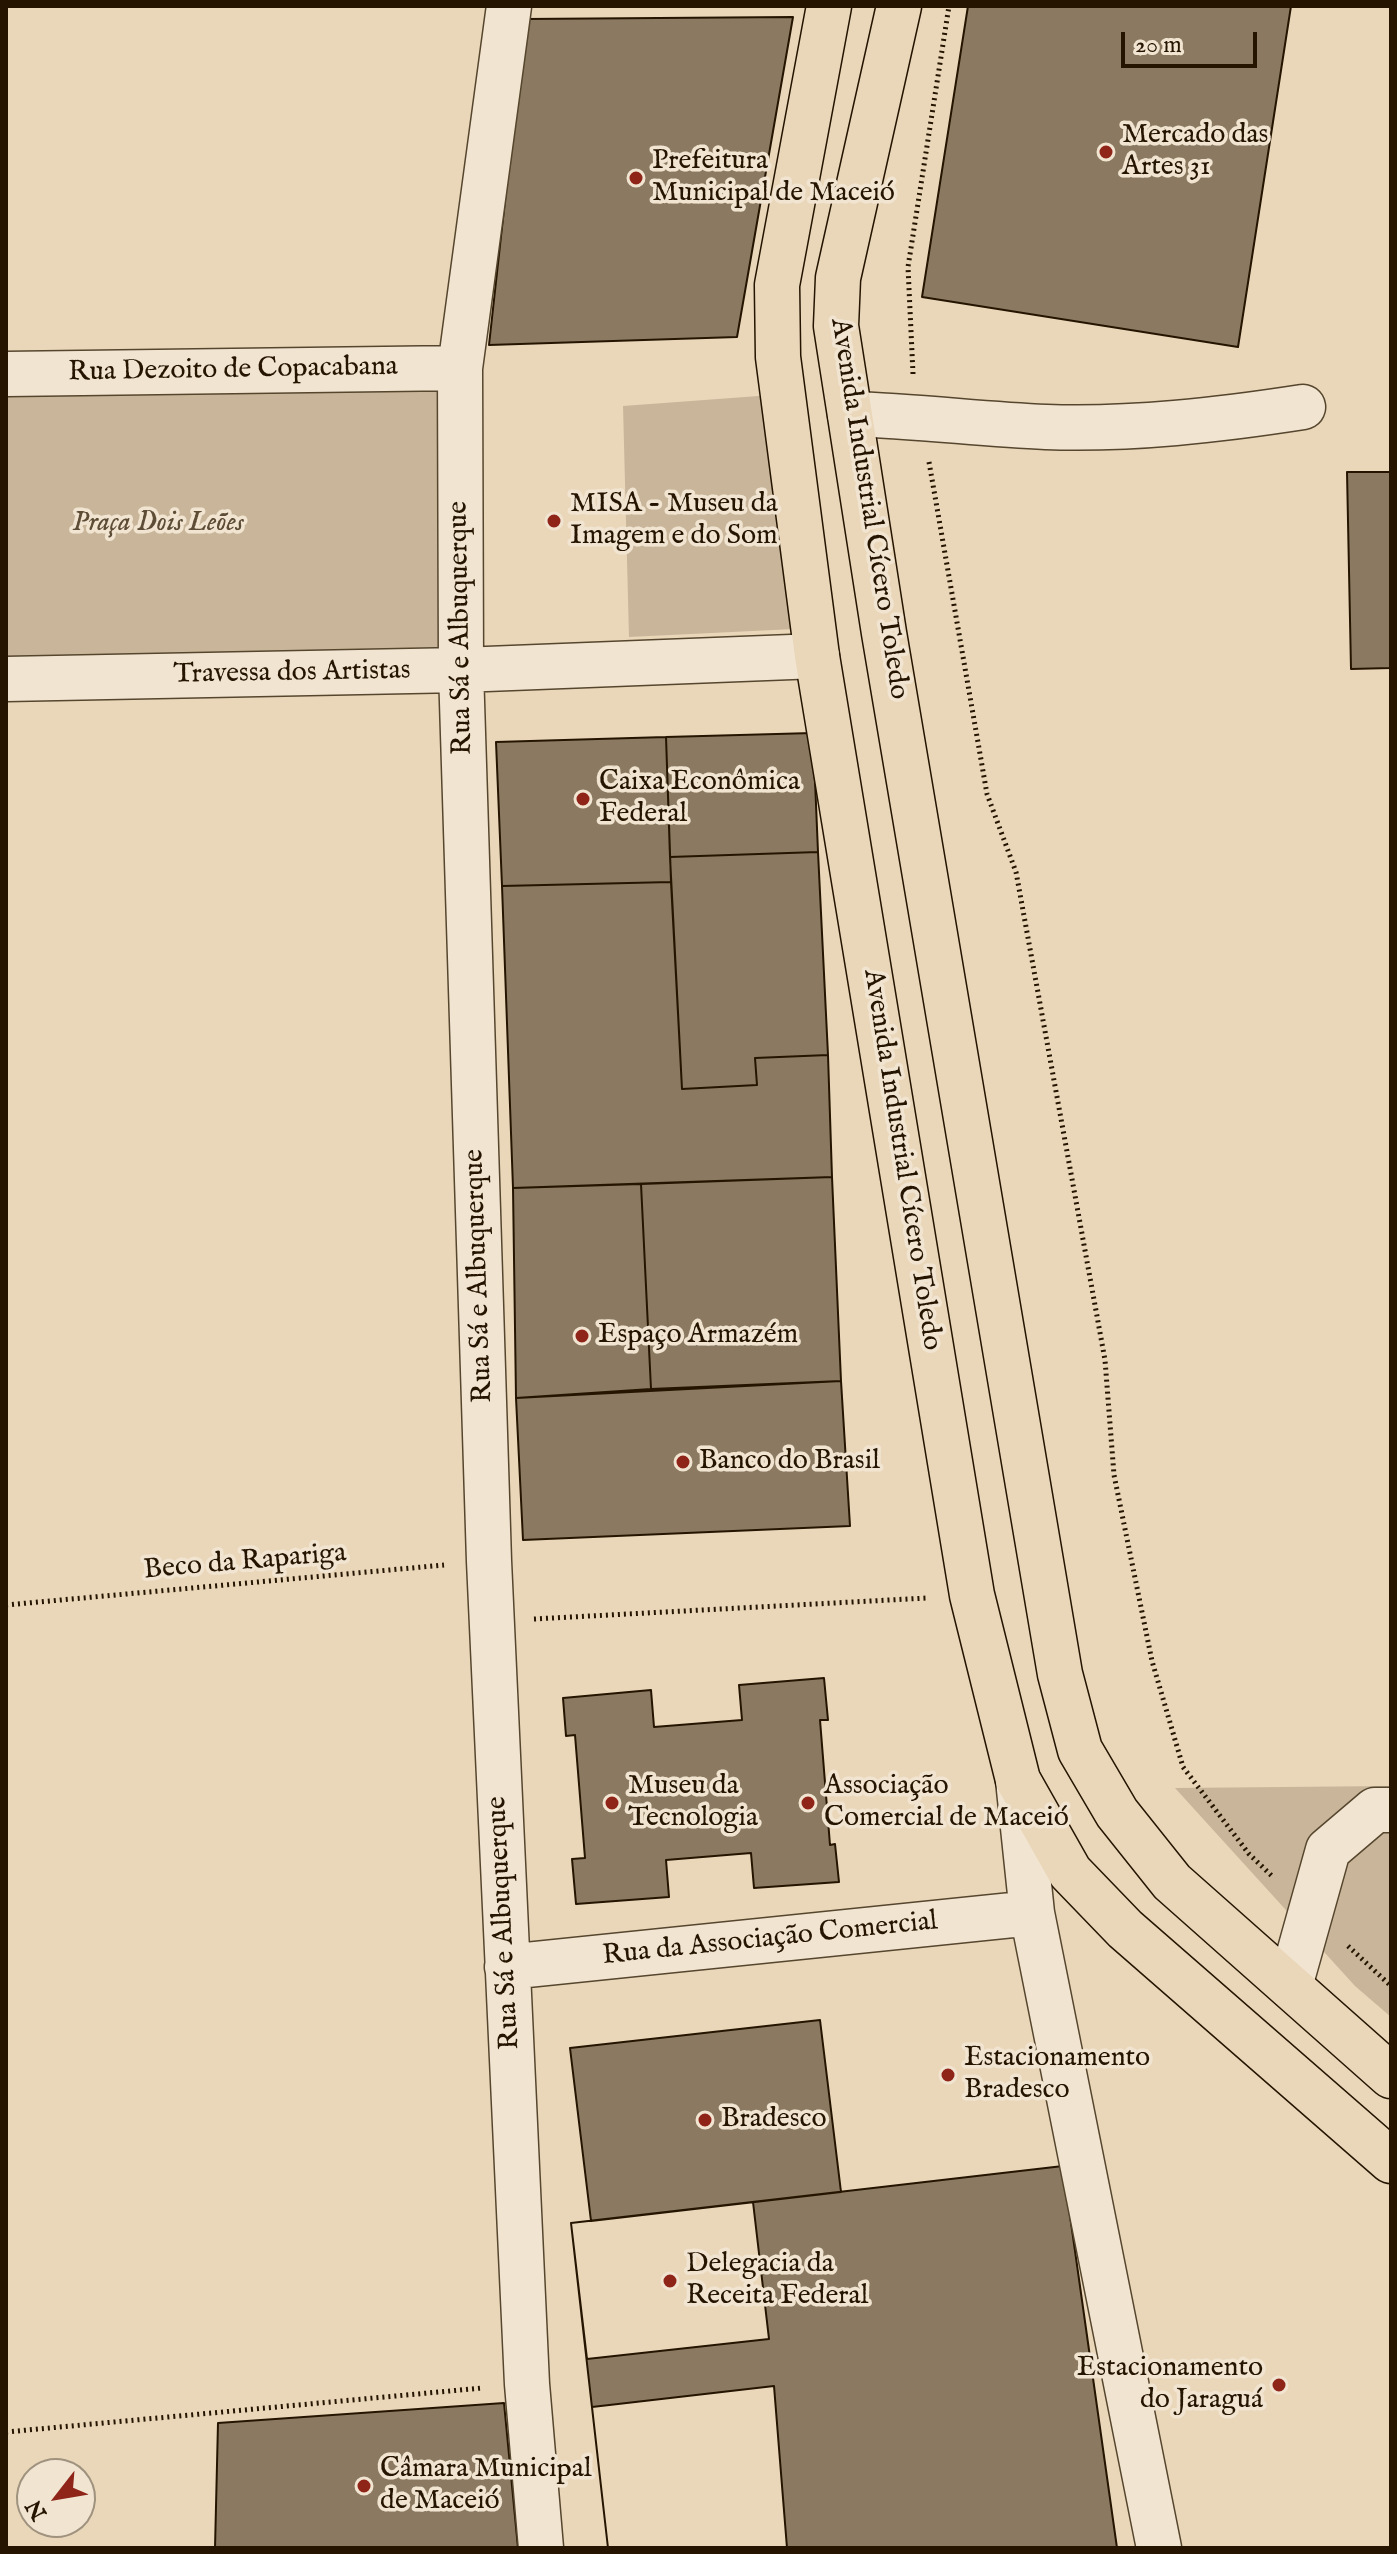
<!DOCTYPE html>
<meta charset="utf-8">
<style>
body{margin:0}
#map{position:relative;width:1397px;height:2554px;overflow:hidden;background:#ead7ba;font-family:"IM FELL English",serif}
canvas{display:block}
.frame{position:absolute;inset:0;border:8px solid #251500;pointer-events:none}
.north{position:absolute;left:16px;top:2458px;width:80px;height:80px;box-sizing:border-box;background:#f1e5d2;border:2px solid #9f927e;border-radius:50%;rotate:239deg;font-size:22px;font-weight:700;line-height:32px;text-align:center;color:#251500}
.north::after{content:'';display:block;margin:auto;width:28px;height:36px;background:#8f2418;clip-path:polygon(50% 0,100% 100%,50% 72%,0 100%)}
.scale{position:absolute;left:1121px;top:32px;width:136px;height:36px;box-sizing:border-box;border:4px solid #251500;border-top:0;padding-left:10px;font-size:24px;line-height:28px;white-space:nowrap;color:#251500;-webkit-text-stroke:6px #f1e5d2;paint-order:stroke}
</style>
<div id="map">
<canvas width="1397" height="2554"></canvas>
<div class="frame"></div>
<div class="north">N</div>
<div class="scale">20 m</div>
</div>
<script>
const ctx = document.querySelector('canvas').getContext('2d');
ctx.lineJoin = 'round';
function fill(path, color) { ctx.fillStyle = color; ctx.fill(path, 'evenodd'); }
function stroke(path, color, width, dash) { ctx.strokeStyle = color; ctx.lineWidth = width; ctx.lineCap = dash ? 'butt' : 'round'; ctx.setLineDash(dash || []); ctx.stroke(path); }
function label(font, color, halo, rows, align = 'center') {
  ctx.font = font + ' "IM FELL English",serif'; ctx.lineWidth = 7; ctx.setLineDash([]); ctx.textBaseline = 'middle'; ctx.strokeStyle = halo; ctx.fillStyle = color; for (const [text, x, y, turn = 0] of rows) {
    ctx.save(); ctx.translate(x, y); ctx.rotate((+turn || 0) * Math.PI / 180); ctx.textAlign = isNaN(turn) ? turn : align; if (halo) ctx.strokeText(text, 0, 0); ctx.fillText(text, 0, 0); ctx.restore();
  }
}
fill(new Path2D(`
 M460,368L461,670L6,679V374Z
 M772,395L794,629L629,637L623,406Z
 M1391,1786V2017L1355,1986L1175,1788Z`), '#c9b69a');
const building = new Path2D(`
 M968,6H1291L1238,347L922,297Z
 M793,17L737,337L489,345L525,19Z
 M1347,472H1391V668L1351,669Z
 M813,733L818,852L670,857L666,737Z
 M666,737L671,882L502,886L496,742Z
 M818,852L828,1055L755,1058L757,1085L682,1089L670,857Z
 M671,882L682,1089L757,1085L755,1058L828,1055L832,1177L513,1188L502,886Z
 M832,1177L841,1381L651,1389L641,1184Z
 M641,1184L651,1389L516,1398L513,1188Z
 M841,1381L850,1526L523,1540L516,1398Z
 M824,1678L828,1720H820L830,1845L835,1844L839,1882L754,1888L751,1853L666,1860L669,1897L576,1904L572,1859L585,1858L575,1735L566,1736L563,1698L651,1690L654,1727L742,1720L739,1685Z
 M820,2020L841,2192L591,2221L570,2048Z
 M1063,2166L1117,2548H608L571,2223Z
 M753,2202L769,2339L587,2359L571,2223Z
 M774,2386L787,2548H608L592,2407Z
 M504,2403L518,2548H215L218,2423Z`);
fill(building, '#8b7a61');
stroke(building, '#251500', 2);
const minor = new Path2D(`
 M509,6L460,368L461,670L489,1561L527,2384L541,2548
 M6,374L460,368
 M850,414C915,416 981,424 1046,427C1132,430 1219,420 1303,407
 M6,679L461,670L817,656
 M1018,1780L1032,1913L1159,2548
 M507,1967L1032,1913
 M1290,1986L1328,1850L1375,1810H1391`);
const major = new Path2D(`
 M829,6L777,285L778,357L817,656L972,1595L1018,1780L1070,1872L1125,1929L1391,2161
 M899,6L838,278L836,326L884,633L1060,1674L1080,1750L1117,1813L1172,1882L1391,2076`);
stroke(minor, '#56462e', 47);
stroke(major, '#251500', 47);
stroke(new Path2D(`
 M913,374L908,267L949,6
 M929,462L987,794L1016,872L1105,1360L1114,1475L1152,1661L1183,1767L1249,1854L1273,1877
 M6,1605L444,1565
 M534,1619L927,1598
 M1348,1946L1391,1986
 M6,2432L482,2388`), '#251500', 5, [2, 4]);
stroke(minor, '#f1e5d2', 44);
stroke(major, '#ead7ba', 44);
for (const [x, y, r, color] of [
 [1106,152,8,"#8f2418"],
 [636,178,8,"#8f2418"],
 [554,521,8,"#8f2418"],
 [583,799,8,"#8f2418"],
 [582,1336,8,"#8f2418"],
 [683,1462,8,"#8f2418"],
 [612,1803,8,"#8f2418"],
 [808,1803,8,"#8f2418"],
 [948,2075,8,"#8f2418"],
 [705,2120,8,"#8f2418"],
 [670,2281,8,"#8f2418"],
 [1279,2385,8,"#8f2418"],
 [364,2486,8,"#8f2418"]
]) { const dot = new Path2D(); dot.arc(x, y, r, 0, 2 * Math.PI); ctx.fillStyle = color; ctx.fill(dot); stroke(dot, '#f1e5d2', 3); }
label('28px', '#251500', '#f1e5d2', [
 ["Mercado das",1122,136],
 ["Artes 31",1122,168],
 ["Prefeitura",652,162],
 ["Municipal de Maceió",652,194],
 ["MISA - Museu da",570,505],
 ["Imagem e do Som",570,537],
 ["Caixa Econômica",599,783],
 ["Federal",599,815],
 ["Espaço Armazém",598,1336],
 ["Banco do Brasil",699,1462],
 ["Museu da",628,1787],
 ["Tecnologia",628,1819],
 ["Associação",824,1787],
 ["Comercial de Maceió",824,1819],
 ["Estacionamento",964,2059],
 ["Bradesco",964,2091],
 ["Bradesco",721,2120],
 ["Delegacia da",686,2265],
 ["Receita Federal",686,2297],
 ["Estacionamento",1263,2369,"right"],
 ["do Jaraguá",1263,2401,"right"],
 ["Câmara Municipal",380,2470],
 ["de Maceió",380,2502]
], 'left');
label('28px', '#251500', '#f1e5d2', [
 ["Rua Dezoito de Copacabana",233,371,-1],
 ["Avenida Industrial Cícero Toledo",868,509,81],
 ["Rua Sá e Albuquerque",462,628,-91],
 ["Travessa dos Artistas",292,674,-1],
 ["Avenida Industrial Cícero Toledo",901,1160,81],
 ["Rua Sá e Albuquerque",480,1276,-92],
 ["Beco da Rapariga",245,1563,-5],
 ["Rua Sá e Albuquerque",505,1923,-93],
 ["Rua da Associação Comercial",770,1940,-6]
]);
label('italic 28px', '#5e4d36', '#f1e5d2', [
 ["Praça Dois Leões",158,524]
]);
</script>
